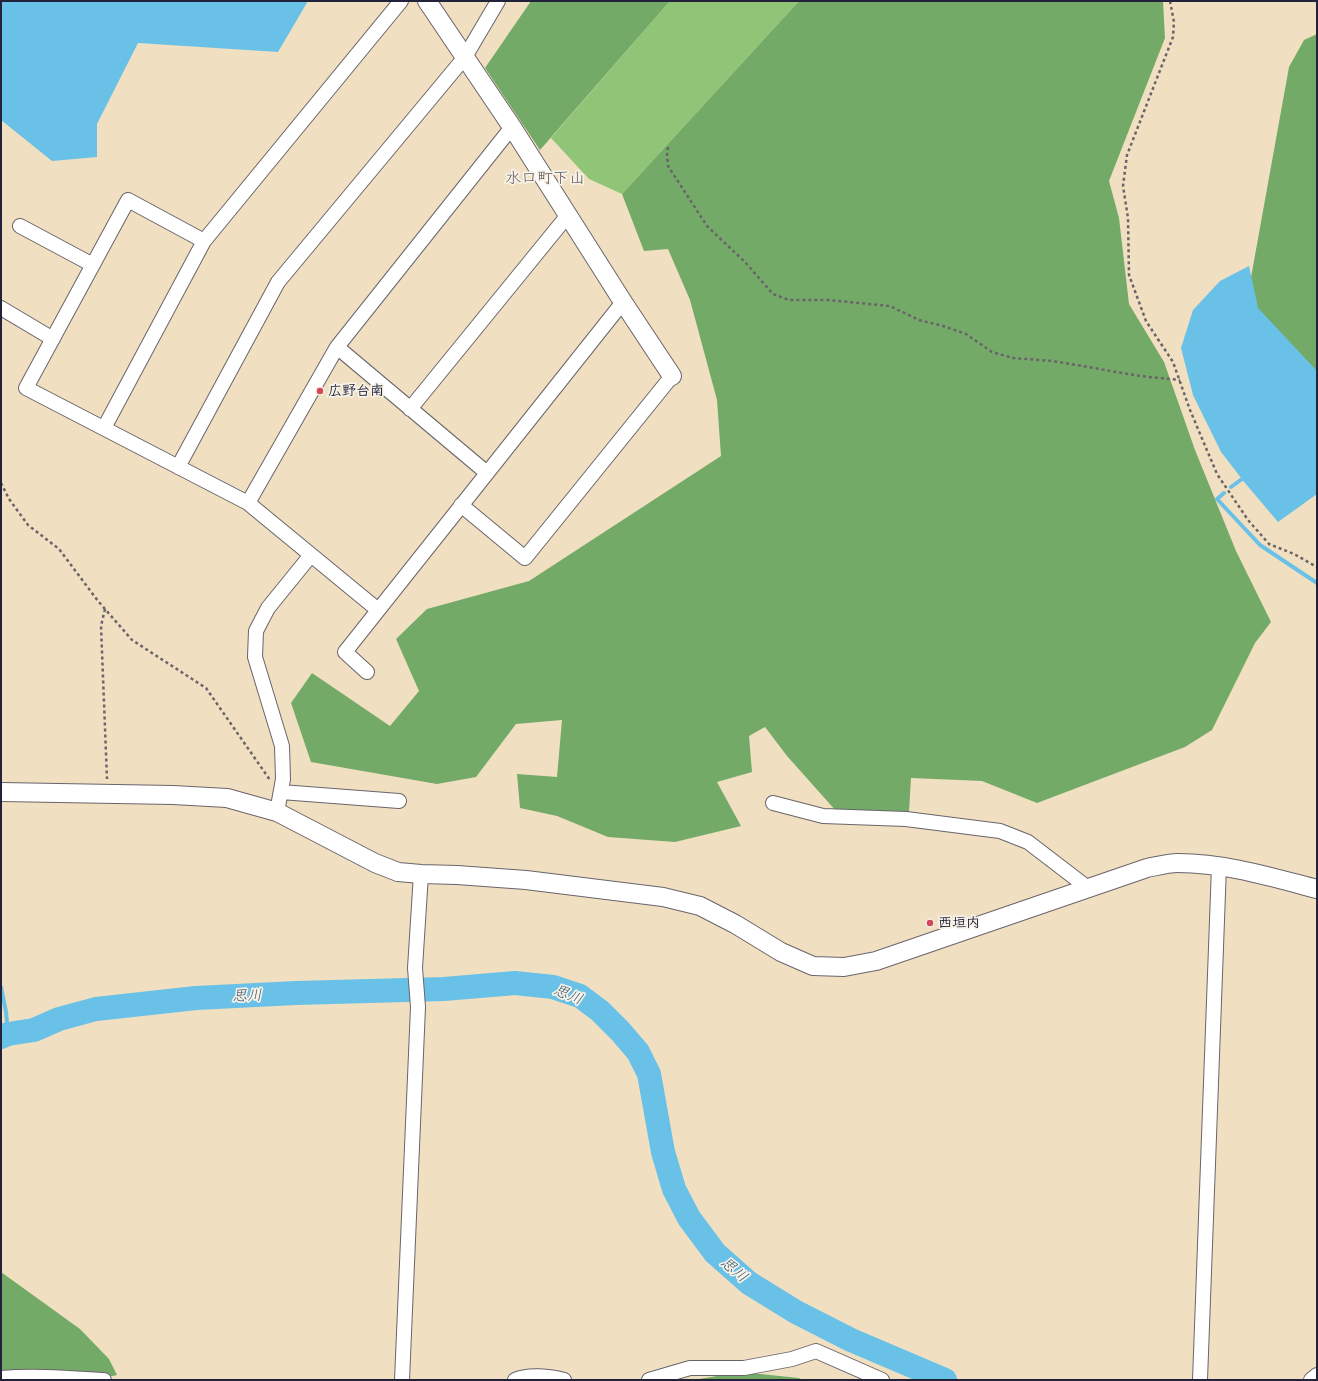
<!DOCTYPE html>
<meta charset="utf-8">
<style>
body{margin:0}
#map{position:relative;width:1318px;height:1381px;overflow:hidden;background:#f0e0c1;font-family:Delius,sans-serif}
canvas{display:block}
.frame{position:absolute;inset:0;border:2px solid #22223b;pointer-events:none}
</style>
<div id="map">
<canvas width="1318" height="1381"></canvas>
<div class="frame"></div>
</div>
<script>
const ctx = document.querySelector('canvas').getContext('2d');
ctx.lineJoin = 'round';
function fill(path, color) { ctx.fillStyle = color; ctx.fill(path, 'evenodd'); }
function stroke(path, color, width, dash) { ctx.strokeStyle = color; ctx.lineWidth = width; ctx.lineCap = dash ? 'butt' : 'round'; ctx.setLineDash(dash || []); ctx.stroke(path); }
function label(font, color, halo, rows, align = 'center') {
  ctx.font = font + ' Delius,"Klee One",sans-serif'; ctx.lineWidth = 3.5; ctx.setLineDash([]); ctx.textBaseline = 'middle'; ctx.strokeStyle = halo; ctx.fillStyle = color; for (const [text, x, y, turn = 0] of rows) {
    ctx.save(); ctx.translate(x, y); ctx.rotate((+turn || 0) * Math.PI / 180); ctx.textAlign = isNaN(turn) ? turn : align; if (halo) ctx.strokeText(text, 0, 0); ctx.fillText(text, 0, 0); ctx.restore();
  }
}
fill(new Path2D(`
 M670,1H799L622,194L589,179L551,138Z`), '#90c577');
fill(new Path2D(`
 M531,1H670L540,150L485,68Z
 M799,1H1163L1165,38L1109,181L1119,218L1129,304L1164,362L1195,450L1236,551L1271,622L1255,643L1212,730L1185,747L1037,803L982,781L911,778L909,812H837L787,756L765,727L749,736L752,772L717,782L741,826L675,842L608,837L557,816L520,808L517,774L557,777L562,720L516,724L476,777L437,784L311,762L291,703L312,673L390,726L419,691L396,639L427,609L529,581L721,456L717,400L690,300L668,249L644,251L622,194Z
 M1317,34V397L1248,294L1289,67L1304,40Z
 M1,1272L80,1329L109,1359L117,1375L93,1380H1Z
 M741,1372L799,1378L802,1380H693Z`), '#74aa68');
fill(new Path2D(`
 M1,1H308L278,52L138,43L97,124V157L52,161L1,120Z
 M1249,266L1258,308L1317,371V494L1278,522L1245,483L1221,452L1193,395L1181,348L1193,310L1220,281Z`), '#6ac1e7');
stroke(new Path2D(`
 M1231,487L1242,479
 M1224,493L1217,499L1260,545L1317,583
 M1,987L6,1012L8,1034`), '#6ac1e7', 4);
stroke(new Path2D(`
 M1,1037L8,1034L34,1030L59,1019L96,1009L196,998L296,993L444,989L515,983L553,987L580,996L600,1011L620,1031L638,1052L649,1074L663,1152L674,1189L689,1218L715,1253L749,1283L796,1312L851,1340L945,1380`), '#6ac1e7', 24);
const minor = new Path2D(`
 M20,226L93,265
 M204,241L128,200L26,388L248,503L378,610
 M1,308L53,339
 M337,347L487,473
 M410,409L568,215
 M104,428L204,241L401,1
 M178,467L278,282L465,57L498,1
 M248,503L337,347L512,127
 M461,505L525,558L672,376
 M367,672L345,652L623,302
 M281,792L399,801
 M773,803L823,816L906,819L1000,831L1028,842L1088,888
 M277,812L283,779L282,746L255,657L256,631L268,608L311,555
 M1,1378C35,1375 70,1378 104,1380
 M402,1380L418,1007L415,968L421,874
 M515,1380C527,1374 551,1376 564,1380
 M649,1380L690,1368H744L792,1359L816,1351L882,1380
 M1200,1380L1219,866
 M1311,1380L1317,1375`);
const tertiary = new Path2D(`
 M427,1L512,127L623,302L672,376
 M1,792L173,795L227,798L277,812L375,863L398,872L421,874L457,875L526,880L663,897L700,906L735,924L781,952L813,966L844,967L876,961L1147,868C1157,866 1168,863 1178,863C1225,863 1271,877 1317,889`);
stroke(minor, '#6a646a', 16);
stroke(tertiary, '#6a646a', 20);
stroke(new Path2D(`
 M1170,1L1174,22L1173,37L1127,155L1123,186L1128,218L1129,275L1146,321L1173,362L1190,410L1217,474L1248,520L1269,544L1294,554L1317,567
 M668,147L667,155L668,166L707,226L745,262L773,294L789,300H828L890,306L919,320L943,326L966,334L992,352L1013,358L1053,361L1140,376L1180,380
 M1,483L9,499L28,525L59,549L98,601L132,640L206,688L270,780
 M105,609L101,626L107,779`), '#6a646a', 2.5, [3, 3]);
stroke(minor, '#fff', 14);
stroke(tertiary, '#fff', 18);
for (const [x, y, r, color] of [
 [320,391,4,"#d1495b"],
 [930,923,4,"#d1495b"]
]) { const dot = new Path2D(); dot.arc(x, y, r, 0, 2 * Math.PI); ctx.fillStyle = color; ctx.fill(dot); stroke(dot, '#f7f3e8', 1.5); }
label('bold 14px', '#22223b', '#f7f3e8', [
 ["広野台南",328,391],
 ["西垣内",938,923]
], 'left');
label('italic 15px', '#38526f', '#f7f3e8', [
 ["思川",568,995,22],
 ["思川",247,996,-2],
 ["思川",734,1270,40]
]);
label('16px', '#62575a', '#f7f3e8', [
 ["水口町下山",545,178]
]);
</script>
